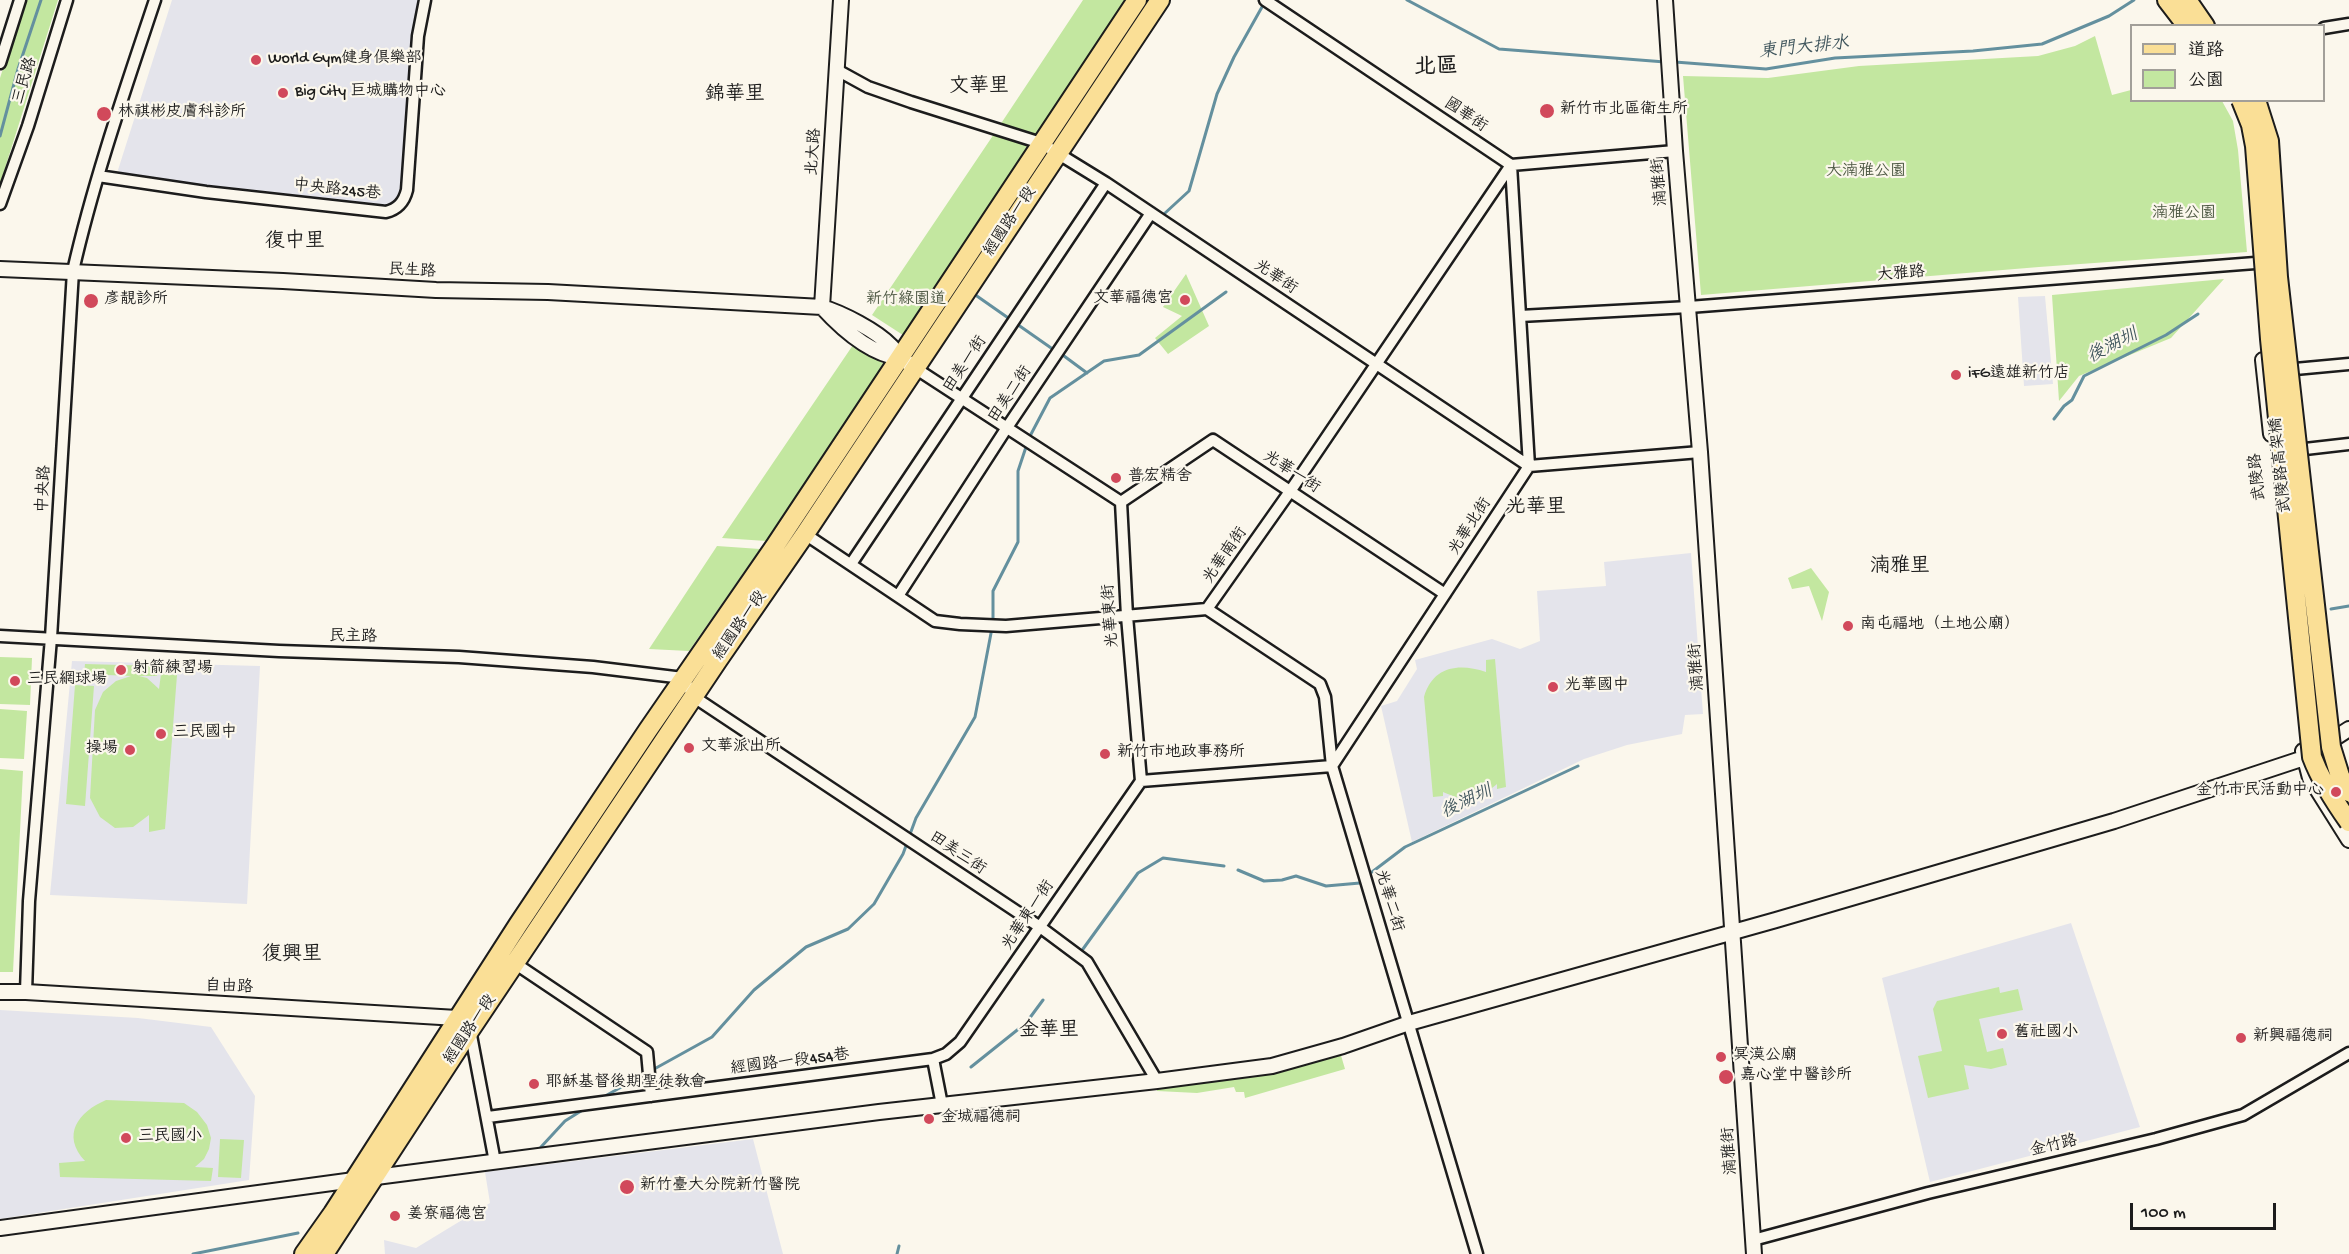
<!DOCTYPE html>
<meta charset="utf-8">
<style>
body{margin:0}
#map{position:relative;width:2349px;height:1254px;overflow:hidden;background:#fbf7ec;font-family:"Gochi Hand","LXGW WenKai TC",sans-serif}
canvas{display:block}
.legend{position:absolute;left:2130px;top:24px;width:195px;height:78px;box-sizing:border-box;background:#fbf7ec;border:2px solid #a29f99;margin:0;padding:8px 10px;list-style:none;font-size:18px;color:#1c1c1c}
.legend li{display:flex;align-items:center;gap:12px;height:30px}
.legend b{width:30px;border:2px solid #a29f99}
.scale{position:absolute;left:2130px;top:1203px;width:146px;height:27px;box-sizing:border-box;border:3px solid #1c1c1c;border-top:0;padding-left:8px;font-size:18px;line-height:21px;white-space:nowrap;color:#1c1c1c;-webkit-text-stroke:4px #fbf7ec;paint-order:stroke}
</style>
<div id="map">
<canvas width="2349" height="1254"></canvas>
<ul class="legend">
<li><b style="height:8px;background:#fadf96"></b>道路</li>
<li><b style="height:16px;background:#c3e7a0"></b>公園</li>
</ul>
<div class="scale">100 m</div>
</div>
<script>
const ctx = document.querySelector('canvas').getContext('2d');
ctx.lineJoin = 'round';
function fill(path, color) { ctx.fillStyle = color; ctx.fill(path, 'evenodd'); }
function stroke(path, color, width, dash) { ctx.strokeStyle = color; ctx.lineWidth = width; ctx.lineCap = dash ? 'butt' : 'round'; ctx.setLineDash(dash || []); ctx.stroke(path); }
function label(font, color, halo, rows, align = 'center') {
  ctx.font = font + ' "Gochi Hand","LXGW WenKai TC",sans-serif'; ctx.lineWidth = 4.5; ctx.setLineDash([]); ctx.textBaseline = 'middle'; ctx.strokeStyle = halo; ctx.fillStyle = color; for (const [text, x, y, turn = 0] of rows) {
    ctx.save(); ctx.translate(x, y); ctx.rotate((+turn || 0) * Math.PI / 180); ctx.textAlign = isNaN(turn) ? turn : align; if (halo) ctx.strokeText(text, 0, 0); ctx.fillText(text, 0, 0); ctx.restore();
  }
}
fill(new Path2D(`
 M172,0H421L419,6L400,196L385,207L320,202L122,174L118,170Z
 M2045,296L2053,384L2024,386L2018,297Z
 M1691,553L1703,714L1685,715L1682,734L1627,745L1584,759L1412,842L1381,706L1397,701L1417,669L1415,660L1492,639L1520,649L1540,641L1537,591L1606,586L1604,562Z
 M72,661L260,666L247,904L50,895Z
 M2071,923L2140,1127L1930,1182L1882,978Z
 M0,1010L138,1018L211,1027L255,1096L249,1180L0,1219Z
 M753,1139L783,1254H385L384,1240L416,1248L490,1203L485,1172Z`), '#e4e4eb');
fill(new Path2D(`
 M25,0H58L0,184V78Z
 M1083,0H1132L1038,137L1000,125Z
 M2095,36L2112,95L2131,90L2132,100L2222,101L2233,121L2238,150L2247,252L2039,267L1701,295L1683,76L1768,78L1859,66L2038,56L2075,46Z
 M994,134L1032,146L906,337L872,315Z
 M1186,274L1209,326L1168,354L1155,338L1182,316L1163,307Z
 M2224,279L2171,338L2079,376L2059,401L2052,295Z
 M853,345L886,365L766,541L722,538Z
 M717,546L760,549L689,651L649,649Z
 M1811,568L1829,592L1822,621L1809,586L1792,589L1788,578Z
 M0,657L32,658L30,705L0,704Z
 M1495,659L1506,787L1497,789V784C1477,800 1467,803 1443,792V796L1433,797L1424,697C1433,666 1459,663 1486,672V660Z
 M85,664L158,666L157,676H139L147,678L159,689L161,674L177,675L165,829L149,832V815L133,827L115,828L100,817L90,798L95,710L103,692L116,681L131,676L84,674Z
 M75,685L94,686L85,806L66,804Z
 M0,709L27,711L24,759L0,758Z
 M0,769L23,771L13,972H0Z
 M1999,987L2000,993L2018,989L2023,1010L1979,1019L1987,1052L2003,1048L2007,1065L1991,1069L1964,1065L1969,1089L1928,1098L1918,1056L1942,1051L1933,1009L1937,1001Z
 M1340,1052L1345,1069L1245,1098L1244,1092H1236L1234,1087L1197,1093L1157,1091L1156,1085Z
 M106,1100L184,1103L197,1112L207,1125L211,1138L209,1149L204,1159L195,1167L213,1168L211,1181L60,1177L59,1163L85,1161C61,1135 78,1112 106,1100Z
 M220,1139L244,1140L241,1178L218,1177Z`), '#c3e7a0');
stroke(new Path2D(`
 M1407,0L1499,49L1665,62
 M1675,62L1766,69L1835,58L1973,51L2042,44L2109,16L2134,0
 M0,136L18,69L41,0
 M1164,214L1189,191L1217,94L1234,57L1262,7
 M974,294L1054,350
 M1060,353L1087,373
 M2054,419L2064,406L2072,400L2084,376L2166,335L2198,314
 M1029,438L1050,398L1104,361L1139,355L1226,292
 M2331,609L2349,606
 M993,622V591L1018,542V471L1027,444
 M909,837L916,818L975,717L992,628
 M1238,870L1264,881L1282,880L1296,876L1326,886L1360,883
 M1372,872L1405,847L1578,766
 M1083,949L1138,873L1163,858L1224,866
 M971,1067L1026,1023L1043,1000
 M656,1068L712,1037L754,990L806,947L848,929L874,904L903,854L907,843
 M607,1095L641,1076
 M541,1147L565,1121L581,1111
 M193,1254L298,1233
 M897,1254L899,1246`), '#64909e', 3);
const minor = new Path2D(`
 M1265,0L1511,165L1675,151
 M2324,28L2349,24
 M0,63L20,0
 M837,70L868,87L911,102L1041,143L1106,183L1529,466L1700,452
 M98,176L206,192L386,212C398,209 404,202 407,190L418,36L425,0
 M0,204L28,126L67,0
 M1520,316L1689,307L2268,262
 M915,368L1121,502
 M2295,369L2349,364
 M2305,449L2349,444
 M1121,502L1213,440L1445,594
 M1121,502L1127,616L1141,781
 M805,534L935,621L960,624L1006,626L1207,609L1291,490L1511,165
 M851,564L1106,183
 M898,596L1006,429L1151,213
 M1207,609L1320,684L1325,697L1332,766L1477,1254
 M0,636L279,651L459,657L593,667L683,678L694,697L1040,927L1087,962L1157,1081
 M1332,766L1529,466L1511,165
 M1141,781L1332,766
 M516,964L647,1052L651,1096
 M26,992L29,901L51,638L73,271C94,179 125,90 155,0
 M470,1030L495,1162
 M933,1059L942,1105
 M488,1117L933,1059L946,1054L960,1042L1141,781
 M1753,1240L1928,1193L2156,1139L2243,1115L2349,1053`);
const tertiary = new Path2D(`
 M1665,0L1675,151L1700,452L1754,1254
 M0,269L283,281L436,290L548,292L822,307C842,313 877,331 891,346C900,356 903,360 915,368
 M822,307L841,0
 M822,307C842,329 871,354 900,358
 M2263,360L2271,434
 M2303,751L2310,778L2349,840
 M0,992H26L457,1018L462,1023
 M0,1228L376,1177L879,1112L1157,1081L1272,1066L1343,1046L1409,1023L1776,920L2114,821L2304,758L2349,729`);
const primary = new Path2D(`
 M304,1254L333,1213L518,925L648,730L775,546L1137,0
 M324,1254L470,1030L718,660L805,534L1160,0`);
const trunk = new Path2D(`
 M2167,0L2187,26
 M2187,0L2205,26
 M2332,779L2349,806`);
stroke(minor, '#1c1c1c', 15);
stroke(tertiary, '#1c1c1c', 18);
stroke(primary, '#1c1c1c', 22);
stroke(trunk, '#1c1c1c', 22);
stroke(minor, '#fbf7ec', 10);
stroke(tertiary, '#fbf7ec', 14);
stroke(primary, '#fadf96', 18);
stroke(trunk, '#fadf96', 18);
const trunkBridge = new Path2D(`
 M2241,100L2251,125L2255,146L2270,339L2312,757C2321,781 2334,801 2349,822
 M2256,100L2269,141L2278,277L2331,747L2340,776L2349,792`);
stroke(trunkBridge, '#1c1c1c', 22, []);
stroke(trunkBridge, '#fadf96', 18);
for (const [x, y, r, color] of [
 [256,60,6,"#d1495b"],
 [283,93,6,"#d1495b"],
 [1547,111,8,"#d1495b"],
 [104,114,8,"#d1495b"],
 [1185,300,6,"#d1495b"],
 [91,301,8,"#d1495b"],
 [1956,375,6,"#d1495b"],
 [1116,478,6,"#d1495b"],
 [1848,626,6,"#d1495b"],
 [121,670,6,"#d1495b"],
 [15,681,6,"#d1495b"],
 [1553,687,6,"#d1495b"],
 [161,734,6,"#d1495b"],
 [689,748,6,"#d1495b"],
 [130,750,6,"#d1495b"],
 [1105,754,6,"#d1495b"],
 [2336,792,6,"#d1495b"],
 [2002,1034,6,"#d1495b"],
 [2241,1038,6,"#d1495b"],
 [1721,1057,6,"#d1495b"],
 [1726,1077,8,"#d1495b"],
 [534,1084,6,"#d1495b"],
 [929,1119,6,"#d1495b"],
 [126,1138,6,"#d1495b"],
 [627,1187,8,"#d1495b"],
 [395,1216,6,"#d1495b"]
]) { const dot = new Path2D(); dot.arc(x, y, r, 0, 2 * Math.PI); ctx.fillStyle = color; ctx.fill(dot); stroke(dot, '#fbf7ec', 2); }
label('16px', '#1c1c1c', '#fbf7ec', [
 ["World Gym健身俱樂部",268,60],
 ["Big City 巨城購物中心",295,93],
 ["新竹市北區衛生所",1560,111],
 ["林祺彬皮膚科診所",118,114],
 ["文華福德宮",1173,300,"right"],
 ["彥靚診所",104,301],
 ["iFG遠雄新竹店",1968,375],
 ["普宏精舍",1128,478],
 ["南屯福地（土地公廟）",1860,626],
 ["射箭練習場",133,670],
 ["三民網球場",27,681],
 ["光華國中",1565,687],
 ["三民國中",173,734],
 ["文華派出所",701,748],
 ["操場",118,750,"right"],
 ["新竹市地政事務所",1117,754],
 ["金竹市民活動中心",2324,792,"right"],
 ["舊社國小",2014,1034],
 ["新興福德祠",2253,1038],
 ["冥漠公廟",1733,1057],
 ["嘉心堂中醫診所",1740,1077],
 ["耶穌基督後期聖徒教會",546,1084],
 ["金城福德祠",941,1119],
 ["三民國小",138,1138],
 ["新竹臺大分院新竹醫院",640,1187],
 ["姜寮福德宮",407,1216]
], 'left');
label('16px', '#1c1c1c', '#fbf7ec', [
 ["三民路",26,81,-73],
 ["國華街",1465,116,34],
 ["北大路",815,152,-86],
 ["湳雅街",1661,182,-95],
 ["中央路245巷",337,191,6],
 ["經國路一段",1011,222,-56],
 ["民生路",412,272,3],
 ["大雅路",1901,275,-5],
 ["光華街",1275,278,34],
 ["田美一街",966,365,-56],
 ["田美二街",1011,395,-56],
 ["武陵路高架橋",2282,465,-96],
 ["光華一街",1291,473,33],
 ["武陵路",2259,477,-96],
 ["中央路",45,489,-87],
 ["光華北街",1471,527,-57],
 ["光華南街",1226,556,-55],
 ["光華東街",1112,616,-94],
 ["經國路一段",741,626,-55],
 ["民主路",353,638,1],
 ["湳雅街",1698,667,-94],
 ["田美三街",957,854,34],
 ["光華二街",1388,901,73],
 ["光華東一街",1029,916,-56],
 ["自由路",229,988,2],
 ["經國路一段",471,1030,-56],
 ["經國路一段454巷",790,1063,-7],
 ["金竹路",2054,1147,-13],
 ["湳雅街",1731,1151,-94]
]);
label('16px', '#4e5944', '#fbf7ec', [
 ["大湳雅公園",1866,173],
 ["湳雅公園",2184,215],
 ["新竹綠園道",906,301]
]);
label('italic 18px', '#40565d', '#fbf7ec', [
 ["東門大排水",1804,49,-6],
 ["後湖圳",2113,347,-27],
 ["後湖圳",1467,803,-25]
]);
label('20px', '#1c1c1c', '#fbf7ec', [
 ["文華里",979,88],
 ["錦華里",735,96],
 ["復中里",295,243],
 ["光華里",1536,509],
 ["湳雅里",1900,568],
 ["復興里",292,956],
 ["金華里",1049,1032]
]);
label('bold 22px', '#1c1c1c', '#fbf7ec', [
 ["北區",1436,69]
]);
</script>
